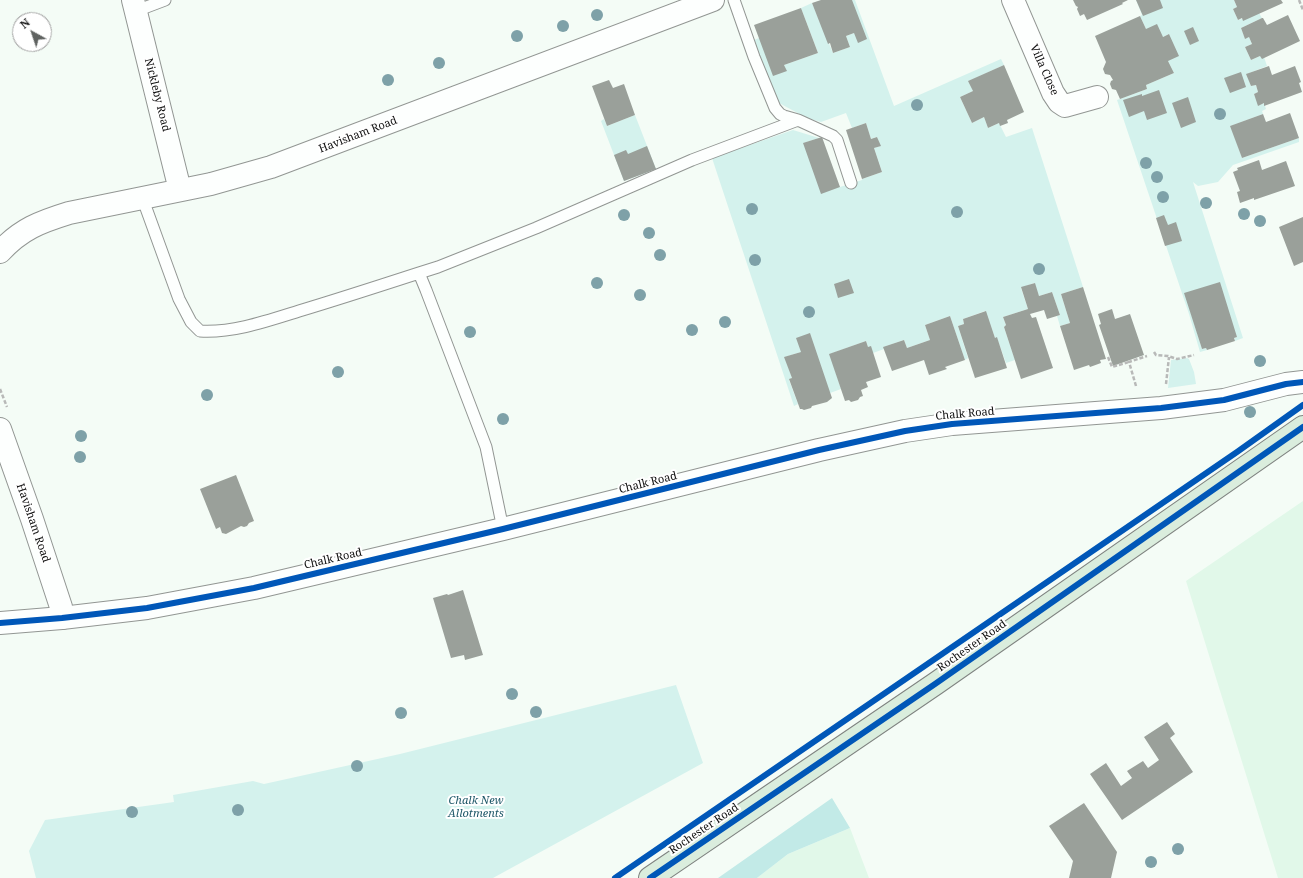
<!DOCTYPE html>
<style>
body{margin:0}
#map{position:relative;width:1303px;height:878px;overflow:hidden;background:#f4fcf6;font-family:"Noto Serif",serif}
canvas{display:block}
.north{position:absolute;left:12px;top:12px;width:40px;height:40px;box-sizing:border-box;background:#fff;border:1px solid #9f9f9f;border-radius:50%;rotate:320deg;font-size:11px;font-weight:700;line-height:16px;text-align:center;color:#0f0f0f}
.north::after{content:'';display:block;margin:auto;width:14px;height:18px;background:#5f6260;clip-path:polygon(50% 0,100% 100%,50% 72%,0 100%)}
</style>
<div id="map">
<canvas width="1303" height="878"></canvas>
<div class="north">N</div>
</div>
<script>
const ctx = document.querySelector('canvas').getContext('2d');
ctx.lineJoin = 'round';
function fill(path, color) { ctx.fillStyle = color; ctx.fill(path, 'evenodd'); }
function stroke(path, color, width, dash) { ctx.strokeStyle = color; ctx.lineWidth = width; ctx.lineCap = dash ? 'butt' : 'round'; ctx.setLineDash(dash || []); ctx.stroke(path); }
function label(font, color, halo, rows, align = 'center') {
  ctx.font = font + ' "Noto Serif",serif'; ctx.lineWidth = 4; ctx.setLineDash([]); ctx.textBaseline = 'middle'; ctx.strokeStyle = halo; ctx.fillStyle = color; for (const [text, x, y, turn = 0] of rows) {
    ctx.save(); ctx.translate(x, y); ctx.rotate((+turn || 0) * Math.PI / 180); ctx.textAlign = isNaN(turn) ? turn : align; if (halo) ctx.strokeText(text, 0, 0); ctx.fillText(text, 0, 0); ctx.restore();
  }
}
fill(new Path2D(`
 M1303,501V878H1278L1186,581Z
 M850,828L869,878H757L788,854Z`), '#e1f8e9');
fill(new Path2D(`
 M852,0H855L894,106L1001,59L1004,65L969,81L973,91L960,97L972,123L984,117L988,128L999,123L1006,137L1032,128L1083,287L1061,294L1070,323L1060,326L1057,316L1060,315L1052,292L1039,296L1034,283L1021,288L1028,309L1003,317L1006,325L1004,327L1015,360L1006,363L997,338H995L985,311L963,319L964,324L958,326L968,358L965,360L950,316L925,325L930,340L907,348L904,340L884,347V349L873,353L868,347L866,341L830,354L841,389L830,393L801,352L785,357L792,378L789,380L798,404L794,406L712,158L793,130L819,138L804,143L840,187L862,180V179L882,172L874,148L880,146L877,137L871,139L866,123L852,128L846,113L821,122L807,118L779,103L754,40L759,38L786,71L784,65L818,53L801,8L812,3L833,53L850,47L846,36L854,33Z
 M1136,0H1234L1237,7L1233,9L1238,20L1259,13L1262,18L1241,28L1245,38L1249,37L1252,44L1245,47L1251,60L1260,56L1264,57L1267,66L1247,74L1251,86L1256,85L1258,92L1254,94L1259,105L1264,103L1266,109L1262,111L1263,114L1231,126L1242,158L1299,138V142L1233,165L1218,182L1198,186L1193,182L1243,338L1235,341L1234,338L1237,337L1185,293L1202,349L1206,348L1207,350L1200,352L1189,314L1117,100L1147,89L1146,85L1174,73L1168,61L1169,34L1163,37L1146,29L1140,16L1142,15Z
 M635,115L656,169L624,181L601,121L604,119L607,126Z
 M1187,358L1189,359L1194,372L1196,384L1168,388L1171,360Z
 M676,685L703,763L493,878H36L29,851L45,820L174,802L173,795L253,781L264,784L400,754Z`), '#d4f2ed');
fill(new Path2D(`
 M832,798L850,828L788,854L757,878H718Z`), '#c2eae7');
fill(new Path2D(`
 M821,0H852L867,39L858,43L854,33L846,36L850,47L833,53L830,43L828,44L812,3Z
 M1073,0H1128L1122,3L1123,4L1087,20L1084,14L1080,16L1077,9L1078,7L1076,6Z
 M1136,0H1160L1163,8L1143,16Z
 M1234,0H1281L1283,3L1243,21L1242,18L1238,20L1233,9L1237,7Z
 M801,8L818,53L784,65L787,71L773,76L754,25Z
 M1288,15L1300,41L1262,59L1260,56L1251,60L1245,47L1252,44L1249,37L1245,39L1241,28L1262,18H1263L1267,25Z
 M1140,16L1146,29L1157,24L1163,37L1169,34L1179,56L1168,61L1174,73L1146,85L1147,89L1120,99L1116,90L1112,89L1110,84L1111,81L1113,80L1110,75L1105,74L1103,69L1106,62L1095,36Z
 M1193,27L1199,41L1190,45L1184,31Z
 M1004,65L1024,112L1007,120L1008,123L1000,126L999,123L988,128L984,117L972,123L960,97L973,91L968,81Z
 M1269,66L1272,75L1295,66L1301,82L1299,83L1302,92L1264,106V103L1258,106L1254,94L1258,92L1256,85L1251,86L1246,74Z
 M1241,72L1246,87L1230,93L1224,78Z
 M609,80L613,88L624,84L635,115L607,126L592,86Z
 M1159,90L1167,113L1147,120L1144,111L1129,117L1123,100L1142,94V96Z
 M1188,97L1196,122L1181,128L1172,103Z
 M1290,113L1299,138L1242,158L1230,126L1263,114L1266,122Z
 M866,123L871,139L877,137L881,146L874,148L882,172L862,179L846,130Z
 M822,137L840,187L821,194L803,143Z
 M647,146L656,169L624,181L614,155L626,150L628,154Z
 M1259,160L1262,170L1286,161L1295,186L1254,200V198L1240,203L1237,192L1240,191L1233,172L1238,170L1237,168Z
 M1164,215L1168,225L1176,222L1182,241L1165,246L1156,218Z
 M1303,217V262L1294,266L1279,227Z
 M849,279L854,293L838,298L834,284Z
 M1220,282L1237,337L1234,338L1235,341L1207,350L1206,348L1202,349L1184,293Z
 M1035,283L1039,296L1052,292L1060,315L1047,319L1044,310L1030,314L1032,318L1036,317L1053,368L1021,379L1004,327L1006,325L1003,317L1028,309L1021,287Z
 M1083,287L1106,359L1100,360L1101,363L1090,367L1089,365L1074,370L1060,326L1070,323L1061,294Z
 M1112,309L1115,319L1130,314L1144,355L1113,366L1099,325L1101,324L1098,314Z
 M986,311L995,338L997,337L1007,368L975,378L958,326L964,324L963,319Z
 M950,316L965,360L945,367L947,369L929,375L924,360L892,371L883,347L904,340L907,348L930,340L925,325Z
 M810,333L832,398L827,402L812,406L811,408L804,410L802,409H800L789,379L792,378L784,357L801,352L796,338Z
 M866,341L868,347L871,346L881,377L866,382L868,387L861,390L863,396L860,397L858,400L851,402L849,400L845,401L829,354Z
 M236,475L254,521L249,523L247,526L244,527L241,526L226,534L222,533L220,527L216,529L200,489Z
 M463,590L483,655L465,660L464,655L451,658L433,598L447,594L448,595Z
 M1167,722L1175,734L1170,738L1193,772L1122,820L1090,774L1106,763L1121,786L1132,778L1127,771L1143,761L1148,768L1159,760L1144,737Z
 M1084,803L1117,852L1111,878H1069L1073,861L1049,826Z`), '#9aa09a');
const service = new Path2D(`
 M734,0L754,57L775,108L780,114L784,116L798,120L833,136L837,140L851,183
 M136,11L165,0
 M142,197L179,299L191,322L200,331C233,333 267,321 299,311C339,299 379,286 419,273
 M503,529L486,447L426,290L419,273L438,267L536,228L692,160L798,120`);
const minor = new Path2D(`
 M133,0L180,190
 M1013,0L1053,93L1059,102L1065,106L1097,97
 M0,252C21,229 40,222 69,213L211,184L271,167L713,0
 M0,429L32,519L61,607L62,618`);
const tertiary = new Path2D(`
 M0,623L62,618L147,608L254,588L503,529L819,450L905,431L952,424L1161,408L1224,400L1286,384L1303,382`);
const primary = new Path2D(`
 M650,878L935,684L1303,427`);
stroke(service, '#929693', 13);
stroke(minor, '#929693', 24);
stroke(tertiary, '#929693', 24);
stroke(primary, '#7f8380', 24);
stroke(new Path2D(`
 M1299,0L1303,10
 M1154,352L1156,355L1168,356L1177,359L1194,355
 M1108,357L1112,367L1129,362
 M1166,384L1169,357
 M1136,386L1129,362L1147,356
 M0,389L7,407`), '#b8b9b8', 2.5, [4, 2]);
stroke(service, '#fdfffe', 11);
stroke(minor, '#fdfffe', 22);
stroke(tertiary, '#fdfffe', 22);
stroke(primary, '#daeddd', 22);
stroke(new Path2D(`
 M0,623L62,618L147,608L254,588L503,529L819,450L905,431L952,424L1161,408L1224,400L1286,384L1303,382
 M615,878L1237,452L1303,405
 M650,878L935,684L1303,427`), '#0057b8', 6);
ctx.fillStyle = '#7ea1a8';
for (const [x, y] of [
 [597,15],
 [563,26],
 [517,36],
 [439,63],
 [388,80],
 [917,105],
 [1220,114],
 [1146,163],
 [1157,177],
 [1163,197],
 [1206,203],
 [752,209],
 [957,212],
 [1244,214],
 [624,215],
 [1260,221],
 [649,233],
 [660,255],
 [755,260],
 [1039,269],
 [597,283],
 [640,295],
 [809,312],
 [725,322],
 [692,330],
 [470,332],
 [1260,361],
 [338,372],
 [207,395],
 [1250,412],
 [503,419],
 [81,436],
 [80,457],
 [512,694],
 [536,712],
 [401,713],
 [357,766],
 [238,810],
 [132,812],
 [1178,849],
 [1151,862]
]) { ctx.beginPath(); ctx.arc(x, y, 6, 0, 2 * Math.PI); ctx.fill(); }
label('11px', '#0f0f0f', '#fff', [
 ["Villa Close",1044,70,66],
 ["Nickleby Road",157,95,76],
 ["Havisham Road",358,135,-21],
 ["Chalk Road",965,414,-5],
 ["Chalk Road",648,483,-14],
 ["Havisham Road",33,523,71],
 ["Chalk Road",333,559,-13],
 ["Rochester Road",972,646,-35],
 ["Rochester Road",704,829,-34]
]);
label('italic 11px', '#1e5768', '#fff', [
 ["Chalk New",476,801],
 ["Allotments",476,814]
]);
</script>
